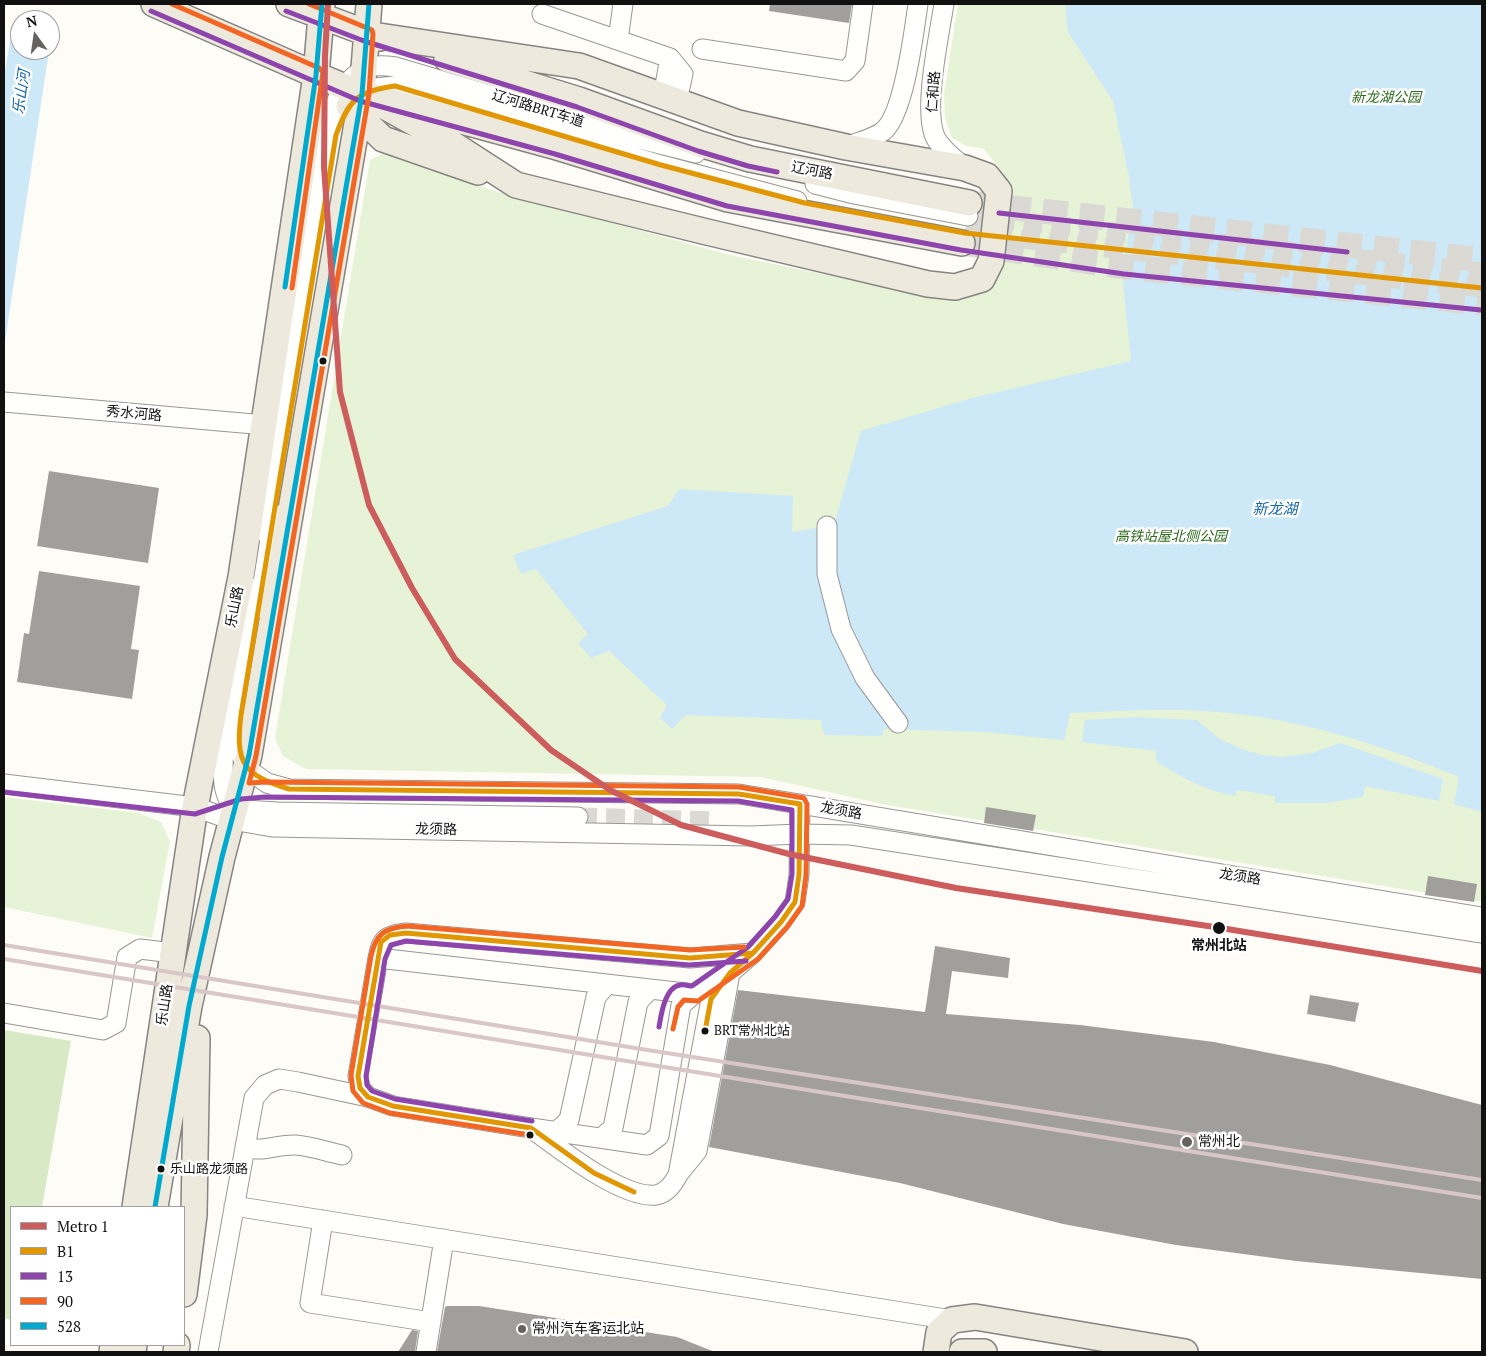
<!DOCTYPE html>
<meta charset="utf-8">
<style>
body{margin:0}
#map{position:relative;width:1486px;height:1356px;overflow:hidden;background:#fdfcf7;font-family:"PT Serif",serif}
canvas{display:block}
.frame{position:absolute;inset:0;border:5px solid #111;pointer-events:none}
.legend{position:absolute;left:10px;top:1206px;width:175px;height:140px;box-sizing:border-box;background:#fff;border:1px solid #a0a0a0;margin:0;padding:6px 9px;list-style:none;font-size:15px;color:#111}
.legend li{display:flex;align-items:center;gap:10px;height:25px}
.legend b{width:25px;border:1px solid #a0a0a0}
.north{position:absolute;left:10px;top:10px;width:50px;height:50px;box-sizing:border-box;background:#fff;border:1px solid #a0a0a0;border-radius:50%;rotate:346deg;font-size:14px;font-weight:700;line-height:20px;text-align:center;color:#111}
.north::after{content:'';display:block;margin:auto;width:18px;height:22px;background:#646362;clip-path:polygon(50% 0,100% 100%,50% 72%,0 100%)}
</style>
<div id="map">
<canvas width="1486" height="1356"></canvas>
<div class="frame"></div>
<ul class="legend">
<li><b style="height:6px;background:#cd5c5c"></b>Metro 1</li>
<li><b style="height:6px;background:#e09702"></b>B1</li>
<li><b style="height:6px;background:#8e44ad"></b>13</li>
<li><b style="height:6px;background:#f26522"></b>90</li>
<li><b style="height:6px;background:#00a9ce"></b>528</li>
</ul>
<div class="north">N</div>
</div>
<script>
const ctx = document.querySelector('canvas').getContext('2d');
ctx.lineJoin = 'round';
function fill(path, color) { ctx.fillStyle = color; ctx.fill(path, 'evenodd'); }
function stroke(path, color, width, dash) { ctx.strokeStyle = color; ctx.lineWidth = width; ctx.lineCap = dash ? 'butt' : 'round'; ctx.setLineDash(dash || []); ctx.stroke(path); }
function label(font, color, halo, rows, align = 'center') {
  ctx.font = font + ' "PT Serif","Noto Sans SC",serif'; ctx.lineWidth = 5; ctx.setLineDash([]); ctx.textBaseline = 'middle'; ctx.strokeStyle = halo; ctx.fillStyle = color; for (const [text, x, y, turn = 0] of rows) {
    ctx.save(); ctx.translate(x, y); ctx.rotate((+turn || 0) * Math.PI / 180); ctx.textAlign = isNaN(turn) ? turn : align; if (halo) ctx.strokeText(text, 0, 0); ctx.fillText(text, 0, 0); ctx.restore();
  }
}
fill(new Path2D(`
 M958,4H1482V902L887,805L761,777L306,769L283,756L275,738L370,160L384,153L498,192L730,255L942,299C969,299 975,298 995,280L1007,182L1000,169L984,149L967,146L952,138L945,118L944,94Z
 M4,797L138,813L161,822L170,842L152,938L4,907Z`), '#e7f3d7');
fill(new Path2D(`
 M4,1030L71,1041L42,1207H11V1320L4,1318Z`), '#d8eac5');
fill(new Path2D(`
 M1065,4H1482V812L1454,804L1459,777C1382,745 1302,719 1218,712C1168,708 1119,711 1070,713L1064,740L984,732L883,729L882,736L824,735L821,720L686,715L672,729L660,718L667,705L609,651L591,658L578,643L588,634L536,569L521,574L513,555L668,506L679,489L793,496L792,532L834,525L861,431L972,398L1131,361L1122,273L1133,207L1129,177L1113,101L1068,32Z
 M20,28V50L49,51L4,348V77L11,34Z
 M1135,717L1197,720L1218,738L1239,748L1261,755L1282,757L1313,753L1340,743L1443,779L1439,801L1365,786L1363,797L1325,803H1275V796L1237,790L1235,796C1204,790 1183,778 1156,761V751L1082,742L1085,720Z`), '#cde8f7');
stroke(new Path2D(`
 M32,20L33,13`), '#cde8f7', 5);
fill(new Path2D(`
 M770,4H852L849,23L769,11Z
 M49,471L159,488L148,563L37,546Z
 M39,571L140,586L131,649L139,650L132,699L17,682L24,633L29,634Z
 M986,807L1036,815L1033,831L984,823Z
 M1428,876L1477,884L1474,902L1425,895Z
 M935,946L1010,958L1008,978L952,971L946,1014L1080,1025L1214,1042L1330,1065L1482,1105V1279L1296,1261L1176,1245L1063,1224L900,1183L709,1147L738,990L925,1012Z
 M1310,995L1359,1003L1355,1022L1307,1014Z
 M447,1306H479L677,1337L715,1352H437L445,1307Z
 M412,1330L418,1331L415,1352H398Z`), '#a19f9c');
stroke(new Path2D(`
 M968,216L1482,272
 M965,233L1482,288
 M578,817L715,821`), '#dad9d4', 19, [19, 9]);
stroke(new Path2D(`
 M969,203L1482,260
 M962,243L1125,267L1482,303`), '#dad9d4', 25, [25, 12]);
const minor = new Path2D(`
 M944,4C939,36 924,105 934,134C938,147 955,159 965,168
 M542,14L670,58L683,74L677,101
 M618,40L623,4
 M702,49L846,71L855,61L863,4
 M362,94L375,88L395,86L661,165L797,201
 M663,96L670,58
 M846,147C856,143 874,138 882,132C904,117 914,31 918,4
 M815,184L854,194L968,216
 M4,402L265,425
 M827,526V574L841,629L865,678L898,723
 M260,531L322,159C329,125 334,74 376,66C382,65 389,66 396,67L624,135L696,153
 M259,608L274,514
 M241,714L238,744L246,768L267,783L289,789
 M4,784L195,807L232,820L272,827L751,836L800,834L851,835L1482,933
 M278,789L739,794L1482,917
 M229,809L277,812L578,817
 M240,813C219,798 223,769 224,746L251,588
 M406,933L690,958L753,953L694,994L681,1005L659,1136L647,1145L531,1128L393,1106L368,1097L360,1088L358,1076L378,958C382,938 385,936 406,933Z
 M378,958L650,989
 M4,1013L103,1030L116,1023L127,957L140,949L173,953
 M535,1131C561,1150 623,1199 656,1195C667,1193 673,1184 678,1175L711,999L730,973L753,953L781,922L795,902L799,875L800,804
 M556,1132L569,1120L596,997L607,984
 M601,1138L613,1128L638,1002L650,989L694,994
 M245,1147C261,1153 278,1144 296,1145C311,1146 327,1152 342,1155
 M680,1172L697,1151L729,979
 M234,1206L952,1320
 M323,1220L310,1303L431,1322
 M208,1352L254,1098L265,1085L279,1079L298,1082L368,1097
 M426,1352L444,1239`);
const major = new Path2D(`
 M154,4L316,75L362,94L557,147L728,199L962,243
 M289,4L380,38
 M447,59L579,100L700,144L750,159L969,203
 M362,94L451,143L516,185L707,232L928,284L955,287L982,279L991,261L999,191L987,176L965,168L846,147L738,123L579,66L366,34
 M349,106L383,139L478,172
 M135,1207L195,807L241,577L316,75L322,4
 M155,1207L189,1006L222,857L249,755L362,94L369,4
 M184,1294L194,1215L197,1038
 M112,1352L113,1345
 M133,1352L134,1345
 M176,1352L177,1345
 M936,1352L939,1332L952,1320L975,1317L1185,1352
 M962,1352H984`);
stroke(minor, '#979795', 21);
stroke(major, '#858482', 28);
stroke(minor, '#fffffe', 19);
stroke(major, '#ede9dc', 25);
stroke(new Path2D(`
 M4,945L641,1049L1482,1180
 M4,959L639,1063L1482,1198`), '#d9c6c7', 4);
stroke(new Path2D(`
 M705,1031L711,999L730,973L753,953L781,922L795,902L799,875L800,804L739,794L289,789C243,775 235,763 241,715L336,135C349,100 357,91 395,86L661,165L805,203L965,233L1482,288
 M634,1192L594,1173L531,1128L393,1106L368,1097L360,1088L358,1076L381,942L390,935L406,933L690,958L753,953`), '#e09702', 5);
stroke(new Path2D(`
 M151,11L360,101L555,154L727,206L961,250L1124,274L1481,310
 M286,11L364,41L577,107L698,151L748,166L777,172
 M999,213L1347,252
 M4,792L195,814L241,799L265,797L738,801L792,810V874L788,899L775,917L748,947L692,986C689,986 684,984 680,985C665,987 661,1015 659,1027
 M532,1121L395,1099L372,1091L367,1085L366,1076L385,959L391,945L406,941L689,965L746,961`), '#8e44ad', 5);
stroke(new Path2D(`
 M172,4L319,68L323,72L292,288
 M309,4L372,30L373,34L369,94L256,756L249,783L265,782L739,787L804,798L807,804L806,875L802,906L787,927L758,959L698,1001L684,1000L678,1007L673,1029
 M530,1135L390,1113L363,1103L353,1091L351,1075L371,956C376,934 384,928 407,926L690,950L744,947`), '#f26522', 5);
stroke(new Path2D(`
 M285,287L316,75L322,4
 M155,1207L189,1006L222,857L249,755L362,94L369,4`), '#00a9ce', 5);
stroke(new Path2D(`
 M328,4L325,55L324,167L340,392L369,505L412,588L455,659L551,750L610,790L681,825L789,854L956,888L1221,928L1482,971`), '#cd5c5c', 6);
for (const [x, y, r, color] of [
 [323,361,4.5,"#111"],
 [1219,928,7,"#111"],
 [705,1031,4.5,"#111"],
 [530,1135,4.5,"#111"],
 [1187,1142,6,"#646362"],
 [161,1169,4.5,"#111"],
 [522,1329,5,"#646362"]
]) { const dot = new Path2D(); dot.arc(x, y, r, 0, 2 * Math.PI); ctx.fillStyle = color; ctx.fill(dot); stroke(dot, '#fff', 2); }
label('13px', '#111', '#fff', [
 ["BRT常州北站",714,1031],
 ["乐山路龙须路",170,1169]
], 'left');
label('14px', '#111', '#fff', [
 ["仁和路",934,92,-86],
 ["辽河路BRT车道",538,109,17],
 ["辽河路",812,171,11],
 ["秀水河路",134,414,5],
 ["乐山路",235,607,-79],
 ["龙须路",841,811,10],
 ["龙须路",436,830,1],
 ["龙须路",1240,877,9],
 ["乐山路",165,1005,-82]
]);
label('italic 14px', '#2f6b1f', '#fff', [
 ["新龙湖公园",1386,98],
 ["高铁站屋北侧公园",1171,537]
]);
label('bold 14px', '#111', '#fff', [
 ["常州北站",1219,946]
]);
label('14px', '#111', '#fff', [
 ["常州北",1198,1142],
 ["常州汽车客运北站",532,1329]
], 'left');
label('italic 15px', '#1768a6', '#fff', [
 ["乐山河",22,92,-82],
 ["新龙湖",1275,510]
]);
</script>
